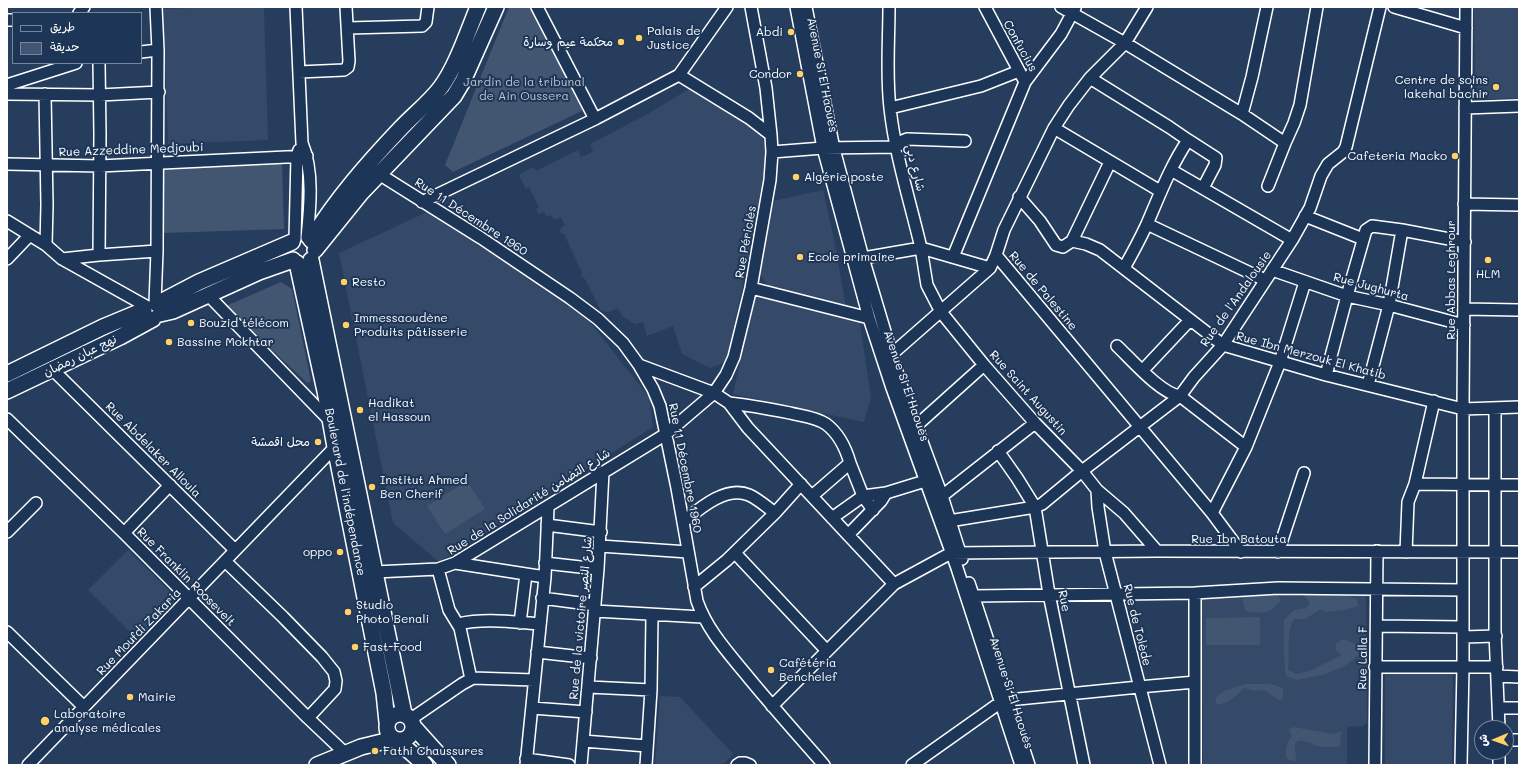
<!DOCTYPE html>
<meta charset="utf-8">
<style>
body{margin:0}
#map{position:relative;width:1526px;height:772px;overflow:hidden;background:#263d5e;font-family:Mali,"Playpen Sans Arabic",sans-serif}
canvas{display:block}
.frame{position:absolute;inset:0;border:8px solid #fff;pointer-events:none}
.legend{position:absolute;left:12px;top:12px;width:130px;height:52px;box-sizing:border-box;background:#1d3557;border:1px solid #77869a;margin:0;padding:5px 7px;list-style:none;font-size:12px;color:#fff}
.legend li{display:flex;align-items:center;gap:8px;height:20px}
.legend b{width:20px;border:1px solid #77869a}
.north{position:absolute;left:1474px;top:720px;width:40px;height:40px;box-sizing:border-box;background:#1d3557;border:1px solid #77869a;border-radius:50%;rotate:268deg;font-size:11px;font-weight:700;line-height:16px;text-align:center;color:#fff}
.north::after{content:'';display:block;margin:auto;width:14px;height:18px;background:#ffd166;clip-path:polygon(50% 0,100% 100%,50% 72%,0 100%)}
</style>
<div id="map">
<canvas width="1526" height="772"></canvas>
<div class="frame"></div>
<ul class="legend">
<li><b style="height:5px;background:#1d3557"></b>طريق</li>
<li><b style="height:11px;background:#425672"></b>حديقة</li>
</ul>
<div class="north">ش</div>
</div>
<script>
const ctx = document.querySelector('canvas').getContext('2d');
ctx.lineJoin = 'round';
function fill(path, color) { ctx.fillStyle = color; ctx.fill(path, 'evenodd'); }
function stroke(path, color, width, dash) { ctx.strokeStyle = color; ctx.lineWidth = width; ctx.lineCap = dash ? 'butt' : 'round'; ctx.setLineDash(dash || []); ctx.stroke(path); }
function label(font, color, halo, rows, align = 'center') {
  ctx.font = font + ' Mali,"Playpen Sans Arabic",sans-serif'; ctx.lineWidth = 4; ctx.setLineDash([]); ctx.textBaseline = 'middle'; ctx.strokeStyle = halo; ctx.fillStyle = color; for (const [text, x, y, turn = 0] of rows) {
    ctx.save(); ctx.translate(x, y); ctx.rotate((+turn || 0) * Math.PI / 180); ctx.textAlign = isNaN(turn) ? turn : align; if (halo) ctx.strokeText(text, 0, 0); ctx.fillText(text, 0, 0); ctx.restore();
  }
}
fill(new Path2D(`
 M214,7H264L268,140L168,144L163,9Z
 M1474,7H1519V98L1488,99V95H1477V83L1475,82Z
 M689,89L761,131L769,164L726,362L710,368L682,354L673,326L647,336L643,322L635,324L622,316L618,308L608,312L601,311L585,279L581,276L582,273L564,234L560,232L561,228L565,225L561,217L554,220L551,215L547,217L544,212L539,214L536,209L539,207L529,187L526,189L519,175L533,167L536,171L578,150L581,157L590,153L593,151L590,144L646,115Z
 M823,190L834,239L846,307L769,287L760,274L773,201Z
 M427,212L582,312L649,397L653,427L439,562L393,523L339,253Z
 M755,295L859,318L871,397L864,422L733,394Z
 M128,550L177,599L137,639L88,590Z
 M1201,594H1366L1367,723L1363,726L1347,727V765H1203Z
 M1385,671H1453L1452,765H1385Z
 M660,696L680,697L733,754L722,765H655Z`), '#344a68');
fill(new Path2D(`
 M509,7H535L584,110L453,172L445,165Z
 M282,163L284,229L164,233L162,167Z
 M281,282L292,289L311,381L307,383L226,306Z
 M467,481L485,509L445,534L427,506Z
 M1259,591L1276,592L1281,600C1271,614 1261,614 1245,611L1243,601V596Z
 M1319,593L1345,595L1357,599L1358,606L1344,610L1325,612L1321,609L1305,619H1294C1286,631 1290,655 1288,670L1296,674L1309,671L1342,655L1336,651V644L1343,639L1356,644L1362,648L1359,655L1346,665L1326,674L1297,680L1286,676L1284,656V620L1294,610L1306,608L1310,602L1303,595Z
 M1260,617V645H1206V618Z
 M1245,684H1267L1275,685L1283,689V698L1280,701L1264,690L1256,691L1244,688C1238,695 1227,705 1217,704L1215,700C1222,688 1234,689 1245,684Z
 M1293,727L1334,734L1341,731L1340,746C1333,747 1324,748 1317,746C1309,744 1308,740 1298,741L1295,744L1296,761L1289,760L1286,757C1286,747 1286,744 1292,736L1289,730Z`), '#425672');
const street = new Path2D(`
 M296,7L302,143C314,171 310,209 307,238
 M537,7L595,119
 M751,7L766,88L771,135
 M796,7L823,148L869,318L892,388L957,568L1021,765
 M806,7L834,149L863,258L901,385L942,496L962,559
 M889,7C889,40 886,75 890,108C895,155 910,201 921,248L990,268L996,255
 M985,7L1025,82L1061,34L1075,8
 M1061,7L1125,43L1242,114L1285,143L1294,123L1300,105L1317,7
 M1147,7L1125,43L1090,78L1069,105L1054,128L1004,230L996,255L1212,513L1241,552
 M1394,7L1466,28
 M79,13L84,7
 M7,20H13
 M348,28L422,26L426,22L428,7
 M141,52L158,50L156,7
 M99,63L100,134L99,255
 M299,72L344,70L348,67L349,61L346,7
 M1090,78L1169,127L1188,140C1170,167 1160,194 1147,224C1140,239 1132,254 1124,268
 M7,85L76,63
 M7,94L100,95L159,92
 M45,94L47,205L46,245
 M890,108L981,86L1019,71
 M1465,108L1519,106
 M1242,114L1252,77L1267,7
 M1054,128L1160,191
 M1188,140L1216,158L1215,165L1203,188
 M772,152L823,148L896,147L902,141L907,139L965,141
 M7,164L100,166L307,156
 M1171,170L1292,240
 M379,174L481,238L570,298L598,319L623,343L639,365L653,389L660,406L677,488L697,601C707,629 725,649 744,672C770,704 797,734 824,765
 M1268,186L1285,143
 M1019,197L1040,221L1056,245L1063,247L1072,241L1086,244L1100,250L1223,345L1326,375L1463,409L1519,407
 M422,202L595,119L679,75L727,7
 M1464,204L1519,205
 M1305,216L1363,239
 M7,221L46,245L62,259L146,306
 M1147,224L1265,280
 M295,239L297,156L299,150
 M1072,241L1110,162
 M953,257L1025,82
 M863,258L921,248L927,285L941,312L984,365L1035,423L1082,471L1097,490L1124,513L1157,551
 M7,259L29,236
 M62,259L99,255L157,251
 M1272,270L1347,296L1389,305L1464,325
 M751,288L869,318
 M208,295L331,422
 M155,303L157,251L158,50
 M1464,309L1519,310
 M1117,346C1132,360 1161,394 1180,396L1246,447
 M892,354L990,268
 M639,365L714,393L729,403L748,428L894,584
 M52,369L235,550
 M1143,370L1190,320
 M1326,375L1347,296L1366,230L1372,226L1402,230
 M1368,385L1389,305L1402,230L1465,242
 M729,403C749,405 770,409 790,413C802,416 816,417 826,424C838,433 846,449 850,463L812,496
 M1495,408V633L1499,728
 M7,419L124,533L308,718L346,754
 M916,426L984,365
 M998,451L1017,478L1035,507L1049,594L1084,765
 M850,463L863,496L873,510
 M1415,484L1519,485
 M1097,490L1098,507L1105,552L1160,765
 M942,496L1035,423
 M1212,513L1246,447L1280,362L1305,282
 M832,518L863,496L886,493L925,481
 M949,521L1035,507L1042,504L1082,471L1180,396L1194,377L1223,345L1292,240L1310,208L1321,176L1328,164L1343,152L1346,147L1380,7
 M683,522C699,509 726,485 749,495C758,499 767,507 775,513
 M547,525L601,532
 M7,532L36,503
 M124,533L170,485
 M848,535L881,501L886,493
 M600,546L688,552
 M1278,552L1304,473
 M1406,552L1408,502L1415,484L1434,401
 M735,553L827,651
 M225,561L283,617L322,657L334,672L336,681L335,689L308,718
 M455,563L545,577L526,765
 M545,563L598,569
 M438,569L449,610L460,628L471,679
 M375,572L438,569L455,563L666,434L714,393L726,375L734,357L751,288L770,180L772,152L771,135L749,118L679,75
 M545,577L548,508
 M969,583L1029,765
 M694,587L727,560L775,513L801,484
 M974,596L1195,593L1278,588L1463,590
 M542,598L595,605
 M595,611L702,617
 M520,623L526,574
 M458,624C485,618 512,622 540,624
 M1377,626L1463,627
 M7,632L84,707
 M1463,637L1496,636
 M537,652L591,658
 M1375,667H1497
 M1497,676L1519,677
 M589,687L651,690
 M772,706L894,584L951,553L1157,551L1519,552
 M532,708L586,712
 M1498,708H1519
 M411,719L462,684L473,678L534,680
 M1506,740H1519
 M583,741L647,746
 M1499,752V765
 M526,759L569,765
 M28,765L335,447
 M581,765L598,569L603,472
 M646,765L651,690L652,615
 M737,765L740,763H745L750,765
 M912,765L1001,702L1008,700L1139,687L1195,682
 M1195,765V593
 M1375,765L1377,551
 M1461,765L1463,667V409L1466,7`);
const secondary = new Path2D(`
 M311,240C336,199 367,164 400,129C413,115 430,102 441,87C456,67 468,31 478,7
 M315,250L361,193L454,96L463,81L496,7
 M311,260L404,714
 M297,263L325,391L335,447L384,693L387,722
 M157,304L199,282L292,242
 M160,314L173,311L259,272L293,260
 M7,374L103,327L144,310
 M7,391L120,337L153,319
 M387 727a13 13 0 1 1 26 0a13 13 0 1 1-26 0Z
 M413,726L448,765
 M397,740L425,765
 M317,765L361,747L394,739`);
stroke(street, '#fff', 14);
stroke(secondary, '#fff', 18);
stroke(street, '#1d3557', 11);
stroke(secondary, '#1d3557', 15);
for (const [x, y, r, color] of [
 [791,32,4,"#ffd166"],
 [639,38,4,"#ffd166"],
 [621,42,4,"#ffd166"],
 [800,74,4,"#ffd166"],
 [1496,87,4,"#ffd166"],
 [1455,156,4,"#ffd166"],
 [796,177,4,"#ffd166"],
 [800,257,4,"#ffd166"],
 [1488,260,4,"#ffd166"],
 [344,282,4,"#ffd166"],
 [191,323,4,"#ffd166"],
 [346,325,4,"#ffd166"],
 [169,342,4,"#ffd166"],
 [360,410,4,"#ffd166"],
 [318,442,4,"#ffd166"],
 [372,487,4,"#ffd166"],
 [340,552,4,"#ffd166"],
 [348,612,4,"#ffd166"],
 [355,647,4,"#ffd166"],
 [771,670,4,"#ffd166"],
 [130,697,4,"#ffd166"],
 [45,721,5,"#ffd166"],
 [375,751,4,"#ffd166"]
]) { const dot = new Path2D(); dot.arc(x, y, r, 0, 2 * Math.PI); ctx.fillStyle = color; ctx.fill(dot); stroke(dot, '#1d3557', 1.5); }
label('12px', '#fff', '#1d3557', [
 ["Palais de",647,31],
 ["Justice",647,45],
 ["Abdi",783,32,"right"],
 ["محكمة عيم وسارة",613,42,"right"],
 ["Condor",792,74,"right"],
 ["Centre de soins",1488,80,"right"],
 ["lakehal bachir",1488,94,"right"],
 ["Cafeteria Macko",1447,156,"right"],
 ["Algérie poste",804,177],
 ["Ecole primaire",808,257],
 ["HLM",1488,274,"center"],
 ["Resto",352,282],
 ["Immessaoudène",354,318],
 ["Produits pâtisserie",354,332],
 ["Bouzid télécom",199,323],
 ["Bassine Mokhtar",177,342],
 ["Hadikat",368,403],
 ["el Hassoun",368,417],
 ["محل اقمشة",310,442,"right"],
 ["Institut Ahmed",380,480],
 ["Ben Cherif",380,494],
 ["oppo",332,552,"right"],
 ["Studio",356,605],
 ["Photo Benali",356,619],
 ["Fast-Food",363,647],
 ["Cafétéria",779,663],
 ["Benchelef",779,677],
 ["Mairie",138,697],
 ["Laboratoire",54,714],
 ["analyse médicales",54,728],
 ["Fathi Chaussures",383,751]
], 'left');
label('12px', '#fff', '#1d3557', [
 ["Confucius",1020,46,61],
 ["Avenue Si El Haouès",822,75,79],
 ["Rue Azzeddine Medjoubi",131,150,-2],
 ["شارع دبي",915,168,76],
 ["Rue 11 Décembre 1960",471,217,33],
 ["Rue Périclès",746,242,-80],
 ["Rue Abbas Leghrour",1451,280,-90],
 ["Rue Jughurta",1371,287,15],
 ["Rue de Palestine",1043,291,50],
 ["Rue de l'Andalousie",1236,299,-55],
 ["نهج عبان رمضان",80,356,-26],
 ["Rue Ibn Merzouk El Khatib",1311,356,15],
 ["Avenue Si El Haouès",906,386,71],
 ["Rue Saint Augustin",1028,393,48],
 ["Rue Abdelaker Alloula",153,450,45],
 ["Rue 11 Décembre 1960",685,468,79],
 ["Boulevard de l'indépendance",345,492,79],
 ["Rue de la Solidarité شارع التضامن",529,502,-32],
 ["Rue Ibn Batouta",1239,539],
 ["Rue Franklin Roosevelt",186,577,45],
 ["Rue",1064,601,79],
 ["Rue de la victoire شارع النصر",581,618,-85],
 ["Rue de Tolède",1137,625,76],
 ["Rue Moufdi Zakaria",139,632,-46],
 ["Rue Lalla F",1363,658,-89],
 ["Avenue Si El Haouès",1011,693,72]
]);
label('12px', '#bdc4ce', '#1d3557', [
 ["Jardin de la tribunal",524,82],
 ["de Ain Oussera",524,96]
]);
</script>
